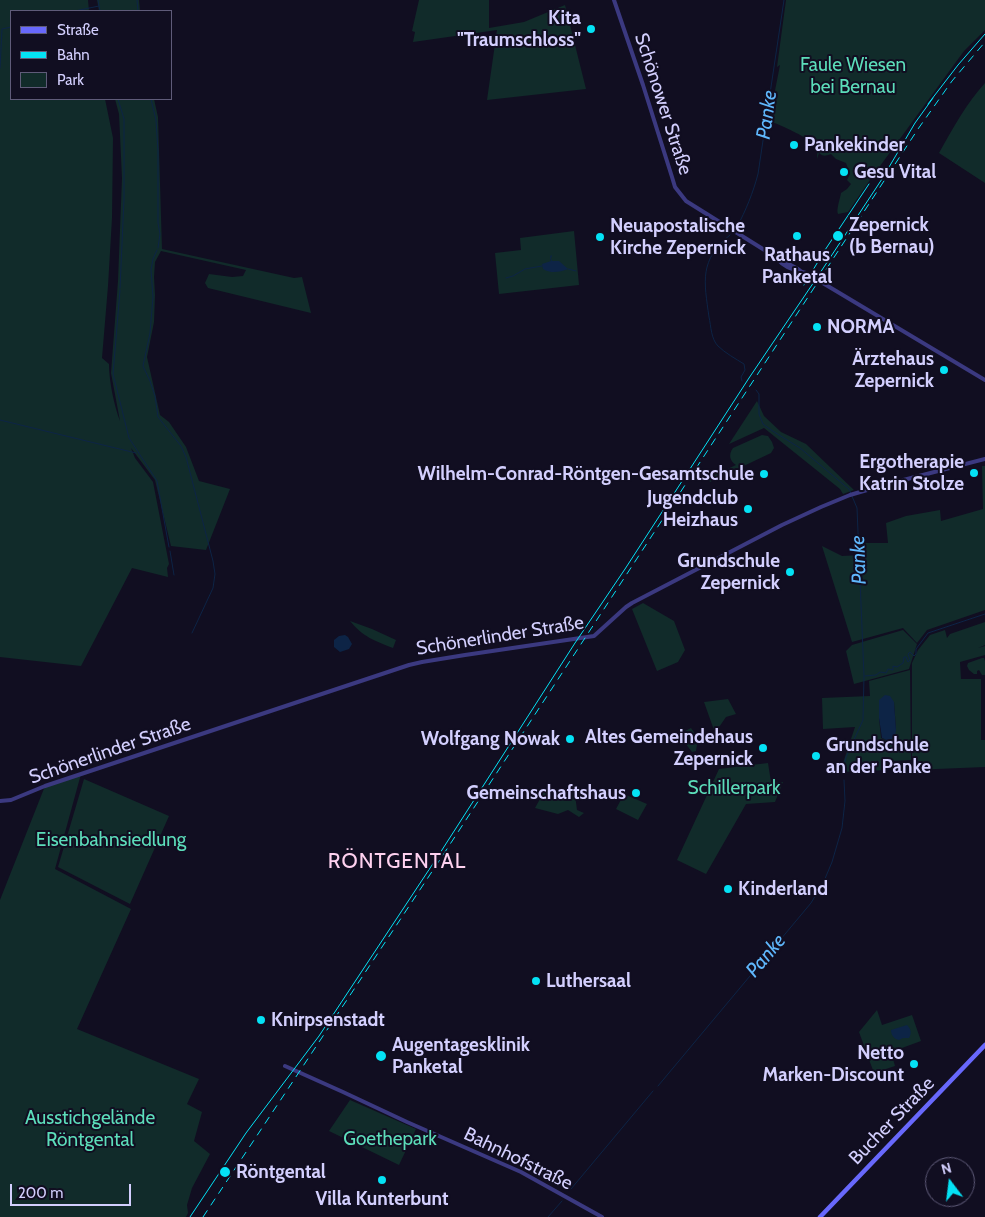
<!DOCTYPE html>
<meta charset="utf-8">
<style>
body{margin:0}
#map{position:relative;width:985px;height:1217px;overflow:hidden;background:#110e21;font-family:Cabin,sans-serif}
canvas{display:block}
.legend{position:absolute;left:10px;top:10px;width:162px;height:90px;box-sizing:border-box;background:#110e21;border:1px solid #5f5b79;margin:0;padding:6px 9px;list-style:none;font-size:15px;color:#d3cffe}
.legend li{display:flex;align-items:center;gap:10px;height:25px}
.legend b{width:25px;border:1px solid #5f5b79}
.north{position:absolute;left:925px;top:1157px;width:50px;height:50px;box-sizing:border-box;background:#110e21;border:1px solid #5f5b79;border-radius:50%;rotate:345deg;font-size:14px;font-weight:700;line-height:20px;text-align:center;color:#d3cffe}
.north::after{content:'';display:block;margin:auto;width:18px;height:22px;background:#04e2f5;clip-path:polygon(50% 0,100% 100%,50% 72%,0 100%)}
.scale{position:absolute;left:10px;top:1184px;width:121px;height:22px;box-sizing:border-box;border:2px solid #d3cffe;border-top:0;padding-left:6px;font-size:15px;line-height:18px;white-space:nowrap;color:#d3cffe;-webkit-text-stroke:4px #110e21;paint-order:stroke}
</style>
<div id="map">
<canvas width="985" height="1217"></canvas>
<ul class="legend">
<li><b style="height:6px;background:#6868fc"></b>Straße</li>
<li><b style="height:6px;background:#04e2f5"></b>Bahn</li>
<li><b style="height:14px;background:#112b2a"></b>Park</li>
</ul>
<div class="north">N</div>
<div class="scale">200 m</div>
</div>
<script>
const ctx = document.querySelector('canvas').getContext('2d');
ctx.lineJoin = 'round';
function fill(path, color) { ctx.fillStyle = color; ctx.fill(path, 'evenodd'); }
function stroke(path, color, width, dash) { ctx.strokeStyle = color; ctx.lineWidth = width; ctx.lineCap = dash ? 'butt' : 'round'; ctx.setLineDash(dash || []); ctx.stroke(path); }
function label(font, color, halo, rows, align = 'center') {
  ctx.font = font + ' Cabin,sans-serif'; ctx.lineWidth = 4; ctx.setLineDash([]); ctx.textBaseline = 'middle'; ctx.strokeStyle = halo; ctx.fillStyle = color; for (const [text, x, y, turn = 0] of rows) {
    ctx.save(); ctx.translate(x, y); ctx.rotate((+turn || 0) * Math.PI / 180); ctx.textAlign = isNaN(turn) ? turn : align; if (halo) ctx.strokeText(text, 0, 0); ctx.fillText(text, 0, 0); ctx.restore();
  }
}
fill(new Path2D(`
 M0,0H88L89,11H11V99H105L113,138L112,218L108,286L102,358L109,364C109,381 114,405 120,421L111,373L118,281L122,178L119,114L115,99H154L158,117L162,249L294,278L302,277L311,313L208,288L205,283L209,274L232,277L243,276L246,270L161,251L155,262L154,277L155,295L154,322L147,357L160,415L169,422L186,447L199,481L230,489L206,550L171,546L155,480L131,448L135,458L153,482L169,564L167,568L168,577L132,568L81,666L0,657Z
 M97,0H139L140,11H99Z
 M419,0H489V28L524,22L565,5L586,89L487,100L497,30L413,42L415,32L412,31Z
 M786,0H985V30L964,51L872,177L848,212L838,214C836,210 840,199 841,193L847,189L851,184L847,180L850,174L846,163L836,159L831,154C825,156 824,157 819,153L817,159C817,155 818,151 816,147C812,139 779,124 769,121L780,65L777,67Z
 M985,83V183L939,153C953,128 966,104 985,83Z
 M574,231L579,285L499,294L495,253L521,250L520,238Z
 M757,401L764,416L781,432L806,444L854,490L843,494L840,489L764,428L729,444Z
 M762,435L768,436L772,442L774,448L771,453L710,482L708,478L736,465C730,461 728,455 733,448Z
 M982,466H985V610L927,630L917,643L903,628L852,642L822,546L842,556L863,555V543H888L886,523L906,516L940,510L941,521L983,509Z
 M643,603L674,621L685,650L678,662L657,671L632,609Z
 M350,621L372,629L396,640L393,648C375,641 363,637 350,621Z
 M985,622V645L978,648L985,646V655L960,662L961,679H981V740H985V767L912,770V663L918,650L930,635L945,630L947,638L950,634Z
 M903,630L917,644L909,669L854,684L846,651L852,645Z
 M982,658H984L985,661V675H982L979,670L977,671V674H974L969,670L967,666L968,663Z
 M910,670L911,760L890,761L889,770L840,772L855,727L823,729L822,698L870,696L869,681ZM894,702L896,730L889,741L881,738L879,718Z
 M728,699L736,714L726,717L715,733L704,702Z
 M691,728L698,738L696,751L692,752L682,739L685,731Z
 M768,763L771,782H783L775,802L746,804L706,874L677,860L719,769Z
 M81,774L55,869L131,909L77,1029L199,1079L187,1104L202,1112L194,1141L210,1154L192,1188L187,1205L188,1213L186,1217H0V900L45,786Z
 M84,779L169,816L130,904L58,867Z
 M574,787L577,810L584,813L579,817L568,810L558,814L535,808L545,790Z
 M624,794L647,804L638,820L616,809Z
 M877,1010L882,1025L912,1015L921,1041L891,1052L895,1066L874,1073L859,1032Z
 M350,1100L416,1129L399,1165L329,1131Z`), '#112b2a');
fill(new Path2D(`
 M551,255L552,256L551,258L552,261H559L568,269C560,272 551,274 543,269L542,264L551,261L550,257Z
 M345,635L348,637L352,644L349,649L340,652L334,647V640L339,636Z
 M885,695L890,696L894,702L896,730L895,736L889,741L882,738L879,718V700Z
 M907,1025C911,1029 912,1033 909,1038H903L899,1040C894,1039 891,1035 891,1030Z`), '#0d2446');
stroke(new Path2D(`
 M98,0L100,11
 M137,0L138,11
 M75,11L99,6
 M0,68L2,29L11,27
 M118,99L124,119V199L120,288
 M151,99L156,120L158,151V223L160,234L158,248
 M737,227C746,210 753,193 758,174L784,0
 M730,235C699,260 704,281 709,317C711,326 711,339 718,346C725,353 736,359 744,364L745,370L741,377L742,381
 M157,250L153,259L151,270L153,297L150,333L143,366L150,381L155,396L158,417L181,446L186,457L213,561L215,574L213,588L192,633
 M568,269L576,271
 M506,278L513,276L525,269L542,266
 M120,290L113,374L129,438L157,481L169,547
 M756,390L759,394V414L763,424L771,430L800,448L849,489L857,508L864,676L863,720L846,757L843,771
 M0,420L136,453
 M170,551L174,575
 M865,676L876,675L880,672L886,673L888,669L893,670V666L897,667L903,663L904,657H906L908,662L910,660L908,654L910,652L914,656L916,654V649L928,633L985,614
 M658,1086L811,903L824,881L832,862L842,828L845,801L844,780
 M571,1189L653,1091
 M548,1217L562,1201`), '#0d2446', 1);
stroke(new Path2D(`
 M614,0L643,85L672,177L675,187L686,201L774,256L798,269L802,272
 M776,258C786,269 793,269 806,273L985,380
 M0,801L11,800L45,786L409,665L422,662L465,655L594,636L626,607L632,603L782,525L821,507L850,495L884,485L985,459
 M285,1066L343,1092L407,1122L521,1172L602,1217`), '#3b3980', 4);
stroke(new Path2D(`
 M820,1217L985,1045`), '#6868fc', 4.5);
stroke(new Path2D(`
 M928,104L958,65L985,34
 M804,285L825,250L869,184
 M190,1217L246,1133L319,1036L440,853L575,643L625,569L749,378L818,276L882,179L915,123L933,98`), '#04e2f5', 1);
stroke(new Path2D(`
 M203,1217L443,855L918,129L952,81L985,42`), '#04e2f5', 1, [8, 6]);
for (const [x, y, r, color] of [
 [591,29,5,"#04e2f5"],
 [794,145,5,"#04e2f5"],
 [844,172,5,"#04e2f5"],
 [797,236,5,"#04e2f5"],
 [838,236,6,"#04e2f5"],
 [600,237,5,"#04e2f5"],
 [817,327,5,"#04e2f5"],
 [944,370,5,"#04e2f5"],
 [974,473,5,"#04e2f5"],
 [764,474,5,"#04e2f5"],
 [748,509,5,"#04e2f5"],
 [790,572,5,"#04e2f5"],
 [570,739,5,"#04e2f5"],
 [763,748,5,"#04e2f5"],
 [816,756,5,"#04e2f5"],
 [636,793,5,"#04e2f5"],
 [728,889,5,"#04e2f5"],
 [536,981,5,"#04e2f5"],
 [261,1020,5,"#04e2f5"],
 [381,1056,6,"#04e2f5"],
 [914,1064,5,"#04e2f5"],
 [225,1172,6,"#04e2f5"],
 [382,1180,5,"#04e2f5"]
]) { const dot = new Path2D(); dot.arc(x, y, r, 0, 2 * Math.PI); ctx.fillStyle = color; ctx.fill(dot); stroke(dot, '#110e21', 2); }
label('bold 19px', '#d3cffe', '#110e21', [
 ["Kita",581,18,"right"],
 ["\"Traumschloss\"",581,40,"right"],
 ["Pankekinder",804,145],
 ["Gesu Vital",854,172],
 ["Zepernick",849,225],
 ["(b Bernau)",849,247],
 ["Neuapostalische",610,226],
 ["Kirche Zepernick",610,248],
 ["Rathaus",797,255,"center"],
 ["Panketal",797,277,"center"],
 ["NORMA",827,327],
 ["Ärztehaus",934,359,"right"],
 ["Zepernick",934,381,"right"],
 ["Ergotherapie",964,462,"right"],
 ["Katrin Stolze",964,484,"right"],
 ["Wilhelm-Conrad-Röntgen-Gesamtschule",754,474,"right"],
 ["Jugendclub",738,498,"right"],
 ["Heizhaus",738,520,"right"],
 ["Grundschule",780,561,"right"],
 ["Zepernick",780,583,"right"],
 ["Altes Gemeindehaus",753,737,"right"],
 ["Zepernick",753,759,"right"],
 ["Wolfgang Nowak",560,739,"right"],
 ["Grundschule",826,745],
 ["an der Panke",826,767],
 ["Gemeinschaftshaus",626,793,"right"],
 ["Kinderland",738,889],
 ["Luthersaal",546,981],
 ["Knirpsenstadt",271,1020],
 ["Augentagesklinik",392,1045],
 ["Panketal",392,1067],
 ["Netto",904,1053,"right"],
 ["Marken-Discount",904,1075,"right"],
 ["Röntgental",236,1172],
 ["Villa Kunterbunt",382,1199,"center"]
], 'left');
label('19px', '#5cddba', '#110e21', [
 ["Faule Wiesen",853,65],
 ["bei Bernau",853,87],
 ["Schillerpark",734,788],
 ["Eisenbahnsiedlung",111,840],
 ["Ausstichgelände",90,1118],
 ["Röntgental",90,1140],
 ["Goethepark",390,1139]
]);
label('19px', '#d3cffe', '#110e21', [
 ["Schönower Straße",663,104,72],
 ["Schönerlinder Straße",500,636,-9],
 ["Schönerlinder Straße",110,751,-19],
 ["Bucher Straße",892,1121,-46],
 ["Bahnhofstraße",518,1159,26]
]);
label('italic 20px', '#5fb7fc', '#110e21', [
 ["Panke",767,115,-82],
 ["Panke",859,560,-92],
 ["Panke",766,956,-50]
]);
ctx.letterSpacing = '1px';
label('21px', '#fed1ef', '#110e21', [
 ["RÖNTGENTAL",397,862]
]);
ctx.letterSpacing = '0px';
</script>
